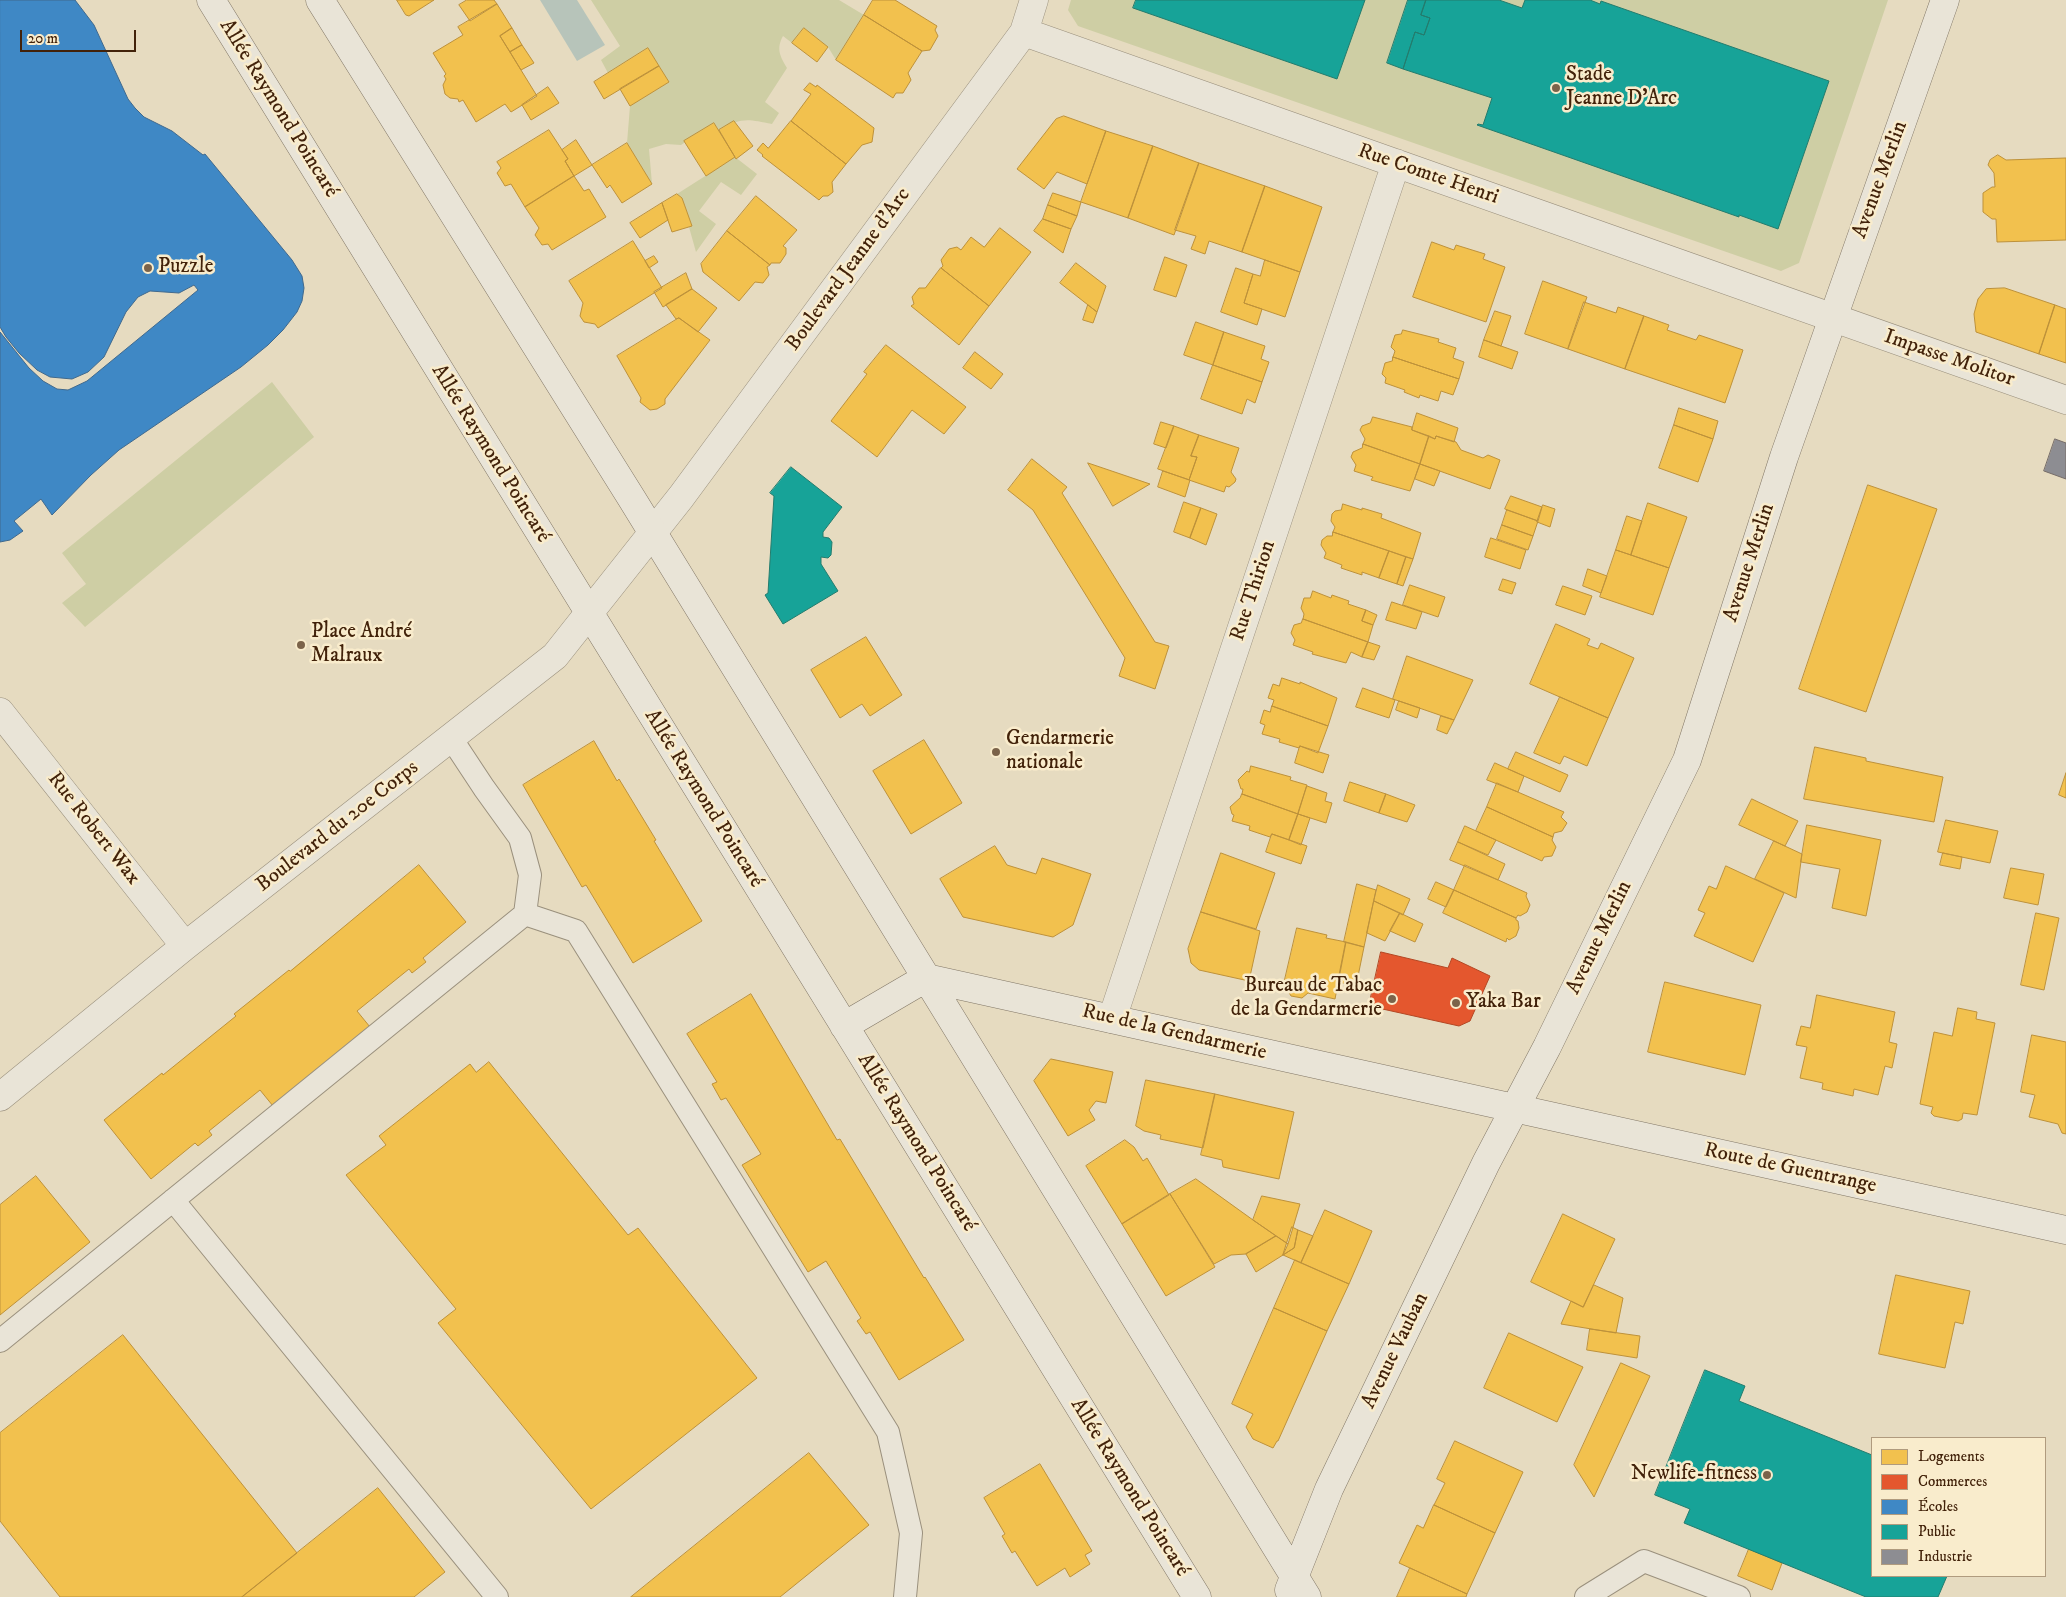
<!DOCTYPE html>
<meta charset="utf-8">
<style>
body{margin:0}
#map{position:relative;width:2066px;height:1597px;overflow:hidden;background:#e6dbc0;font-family:"IM FELL DW Pica",serif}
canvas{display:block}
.legend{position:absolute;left:1871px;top:1437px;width:175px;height:140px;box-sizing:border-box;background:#f9eccc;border:1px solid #b09b7e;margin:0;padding:6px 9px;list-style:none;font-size:15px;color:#42220a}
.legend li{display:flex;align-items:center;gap:10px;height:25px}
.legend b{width:25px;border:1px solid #b09b7e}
.scale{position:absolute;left:20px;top:30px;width:116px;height:22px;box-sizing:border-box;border:2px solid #42220a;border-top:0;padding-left:6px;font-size:15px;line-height:18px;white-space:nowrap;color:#42220a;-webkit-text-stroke:4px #f9eccc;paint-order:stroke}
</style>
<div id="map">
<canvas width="2066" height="1597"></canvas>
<ul class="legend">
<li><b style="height:14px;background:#f2c14e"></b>Logements</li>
<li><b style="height:14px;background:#e4572e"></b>Commerces</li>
<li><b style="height:14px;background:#3f88c5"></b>Écoles</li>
<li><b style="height:14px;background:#17a398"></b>Public</li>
<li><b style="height:14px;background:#8d8d92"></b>Industrie</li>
</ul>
<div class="scale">20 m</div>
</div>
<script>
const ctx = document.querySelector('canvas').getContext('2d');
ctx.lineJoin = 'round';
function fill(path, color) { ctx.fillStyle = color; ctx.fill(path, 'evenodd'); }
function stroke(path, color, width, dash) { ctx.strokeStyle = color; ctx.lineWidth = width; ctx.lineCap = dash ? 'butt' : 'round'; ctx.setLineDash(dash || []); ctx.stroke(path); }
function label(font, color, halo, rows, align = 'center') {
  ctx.font = font + ' "IM FELL DW Pica",serif'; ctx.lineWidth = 5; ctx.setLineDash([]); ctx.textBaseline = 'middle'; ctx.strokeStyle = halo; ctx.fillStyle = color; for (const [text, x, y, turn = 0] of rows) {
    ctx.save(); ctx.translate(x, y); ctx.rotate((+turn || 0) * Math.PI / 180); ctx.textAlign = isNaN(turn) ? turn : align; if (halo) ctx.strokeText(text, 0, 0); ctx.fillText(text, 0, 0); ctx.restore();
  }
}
fill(new Path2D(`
 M591,0H839L864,15L836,60L828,47L804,28L792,43L783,36C776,49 780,56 787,68L765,102L779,113L772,124C748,119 741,117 719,130L714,123L681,145L666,144L649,149L652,184L627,143L630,106L669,82L648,48L608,73L601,60L620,46Z
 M1071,0H1888L1799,263L1781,271L1078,26L1068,10Z
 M735,157L757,174L741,195L721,182L699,211L716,224L696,252L689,227L692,226L682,198L677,194Z
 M272,382L314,437L85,627L62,603L86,584L62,553Z`), '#cecea4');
fill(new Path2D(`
 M540,0H577L605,45L577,61Z`), '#b7c4ba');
const homes = new Path2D(`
 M397,0H434L409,16L406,15Z
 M467,0H494L497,4L470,21L459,5Z
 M873,0H895L937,26L935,30L938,36L930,50L922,51L864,15Z
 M497,4L512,28L500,36L537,96L511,112L505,104L476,122L463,100L459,102L458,99L450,98L445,94L443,85L446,79L444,76L446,74L433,53L463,35L458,27Z
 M864,15L922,51L908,73L911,80L903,93H896L893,98L836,60Z
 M512,28L522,45L510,52L500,36Z
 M804,28L828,47L817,62L792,43Z
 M522,45L534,63L521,70L510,52Z
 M648,48L659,66L604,99L594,82Z
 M659,66L669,82L630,106L620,89Z
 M810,83L816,87L817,85L874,128L872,142L862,145L846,164L791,121L811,94L804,90Z
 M548,87L559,103L531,120L522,105Z
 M1064,116L1106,131L1087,184L1057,172L1044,189L1017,169L1056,119Z
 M734,121L753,146L736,159L719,130Z
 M791,121L846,164L832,182L833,192L828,196H823L819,200L762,156L763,155L757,150L763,143L768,148Z
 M714,123L735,157L706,176L684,141Z
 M549,130L568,159L565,161L574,176L525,207L511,184L505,186L497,173L501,168L497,162Z
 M1106,131L1153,146L1128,218L1081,202Z
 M576,140L592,165L574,176L565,161L568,159L562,150Z
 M627,143L652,184L622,203L610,185L607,188L592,165Z
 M1153,146L1199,163L1174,235L1128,218Z
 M1998,155L2006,160L2066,158V240L1997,242L1996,219H1992L1983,212V193L1992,187H1995L1994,173L1988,165L1990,160Z
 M1199,163L1265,186L1242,252L1209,241L1205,254L1191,249L1196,236L1175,230Z
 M574,176L584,191L589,189L606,217L552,250L548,244L542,245L535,235L539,228L525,207Z
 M1265,186L1322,207L1300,272L1242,252Z
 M1053,193L1081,202L1077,216L1048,205Z
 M677,194L682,198L692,226L672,232L662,203Z
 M756,196L797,230L783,246L786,248V254L780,263H771L770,265L727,231Z
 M662,203L668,220L640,238L630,223Z
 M1048,205L1077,216L1071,229L1043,219Z
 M1043,219L1071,229L1063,253L1034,231Z
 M1000,228L1031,252L989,306L941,268L943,266L941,260L949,249L957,247L961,250L971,237L984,247Z
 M727,231L770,265L767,267L769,275L763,283L755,282L739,301L703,272L701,264Z
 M633,241L662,288L598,328L595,324L584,322L580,316L583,303L569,281Z
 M1432,242L1454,250L1456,245L1485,254L1483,259L1505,267L1486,322L1413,297Z
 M654,256L658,262L649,268L645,261Z
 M1165,257L1187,265L1176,297L1154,290Z
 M1265,260L1300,272L1285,317L1244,303L1253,274L1260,276Z
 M1076,263L1106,286L1097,312L1060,283Z
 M941,268L989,306L959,345L911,306L914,304L912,297L919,288H925Z
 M1236,268L1253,274L1244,303L1262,309L1257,325L1221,312Z
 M686,273L692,289L663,307L654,292Z
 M1543,281L1587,297L1568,349L1525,334Z
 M2005,288L2055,305L2039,354L1976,332L1974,314L1978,299L1986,289Z
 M692,289L717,308L698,332L679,318L676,319L666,305Z
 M1584,302L1616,313L1618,307L1644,316L1625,369L1568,349Z
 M1088,305L1097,312L1093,323L1083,320Z
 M2055,305L2066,309V363L2039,354Z
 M1495,311L1511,316L1501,346L1484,340Z
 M1644,316L1669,325L1667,330L1696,340L1699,335L1743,350L1725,403L1625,369Z
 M679,318L710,340L665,399V404L657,409L650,410L640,402L641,398L617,356Z
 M1196,322L1224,332L1213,365L1184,355Z
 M1403,330L1439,339L1438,342L1456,348L1453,358L1464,362L1459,379L1393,357L1395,351L1391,347L1395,335L1401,334Z
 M1224,332L1265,346L1261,359L1269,362L1262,382L1213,365Z
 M1484,340L1518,352L1512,369L1479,357Z
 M886,345L966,407L944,434L912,410L877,457L831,421L867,374L864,372Z
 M975,352L1003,374L991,389L963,368Z
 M1393,357L1459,379L1453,395L1441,391L1438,401L1420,395L1419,398L1404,392L1405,390L1385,383L1386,378L1382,374L1385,363L1392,361Z
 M1213,365L1262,382L1255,403L1247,399L1242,414L1201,399Z
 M1679,408L1718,421L1713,439L1674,425Z
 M1417,413L1458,428L1454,442L1436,436L1435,439L1412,430Z
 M1373,417L1412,427V430L1429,436L1420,464L1363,444L1365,439L1360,430L1362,426L1370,423Z
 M1161,422L1174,426L1166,448L1154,444Z
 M1674,425L1713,439L1698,482L1659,468Z
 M1174,426L1199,435L1191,456L1197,457L1189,480L1158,469Z
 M1199,435L1239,448L1231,472L1236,479L1235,482L1229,487L1226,486L1224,492L1189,480L1197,457L1191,456Z
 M1429,436L1435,439L1436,436L1456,442L1461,450L1483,458L1488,455L1500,460L1490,489L1420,464Z
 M1363,444L1420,464L1410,491L1371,480L1373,477L1354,471L1356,465L1351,457L1353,452L1362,448Z
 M1032,459L1067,487L1062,493L1155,642L1169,646L1155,689L1119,676L1125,658L1033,510L1008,490Z
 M1088,463L1150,484L1113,506Z
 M1420,464L1440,471L1434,486L1415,479Z
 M1163,471L1190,480L1185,497L1158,487Z
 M1868,485L1937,509L1866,712L1799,689Z
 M1511,496L1542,507L1538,521L1505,509Z
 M1184,502L1201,508L1190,538L1174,532Z
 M1648,503L1687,517L1669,568L1631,555Z
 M1343,504L1362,510V508L1382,514L1381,518L1421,533L1413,559L1333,532L1335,527L1331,521L1332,514L1335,511L1341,510Z
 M1543,505L1555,509L1550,527L1537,522Z
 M1201,508L1217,514L1206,545L1190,538Z
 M1507,510L1538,521L1533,536L1502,525Z
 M1627,516L1642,521L1631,555L1616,550Z
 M1502,525L1533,536L1528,550L1497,539Z
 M1333,532L1389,551L1379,578L1362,572V575L1341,568L1342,565L1324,558L1326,553L1321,545L1322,540L1327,536H1332Z
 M1491,538L1526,550L1520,569L1485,557Z
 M1616,550L1669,568L1653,615L1600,597Z
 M1389,551L1406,557L1397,584L1379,578Z
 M1406,557L1413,559L1403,586L1397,584Z
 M1588,569L1607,576L1601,593L1583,586Z
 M1503,579L1516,583L1512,594L1499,590Z
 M1410,585L1445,597L1438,617L1403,605Z
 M1563,586L1592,596L1585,615L1556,605Z
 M1313,591L1331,598L1332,595L1349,601L1348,604L1366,610L1362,621L1373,625L1368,642L1303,619L1304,614L1301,608L1304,598H1310Z
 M1392,602L1422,612L1416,629L1386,620Z
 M1366,610L1377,615L1373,625L1362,621Z
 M1303,619L1368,642L1362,657L1351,652L1346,663L1312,654L1313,652L1293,645L1295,640L1291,633L1294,625L1301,623Z
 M1556,624L1590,639L1587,645L1598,649L1601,643L1634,658L1608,718L1530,684Z
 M866,637L902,695L870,716L862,704L840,718L811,670Z
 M1368,642L1380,646L1374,660L1362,657Z
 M1407,656L1473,680L1454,720L1393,699Z
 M1282,678L1300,684V682L1337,698L1328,726L1272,706L1274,700L1268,698L1273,684L1279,686Z
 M1363,688L1395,700L1389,718L1356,707Z
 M1560,697L1608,718L1587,766L1564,756L1560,764L1534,753Z
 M1399,701L1420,708L1417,718L1396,710Z
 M1272,706L1328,726L1318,753L1300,746L1299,748L1279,742L1280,739L1262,734L1265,725L1260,723L1264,710L1270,712Z
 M1441,716L1454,720L1447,734L1437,730Z
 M924,740L962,803L911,834L873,771Z
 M594,741L617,781L619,779L656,840L654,841L702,921L633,963L586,885L582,887L523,785Z
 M1300,746L1329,755L1323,773L1295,763Z
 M1815,747L1866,758V761L1943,777L1934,822L1804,799Z
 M1516,752L1568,775L1560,792L1508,769Z
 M1495,763L1524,776L1518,792L1487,780Z
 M1251,766L1291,777L1290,780L1307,785L1298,814L1242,794L1243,789H1241L1238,780L1247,771L1249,772Z
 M2066,773V798L2059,795Z
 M1350,782L1386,794L1379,813L1344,801Z
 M1497,783L1564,812L1561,817L1567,823L1562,831L1554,833L1553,837L1487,807Z
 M1307,786L1327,793L1325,801L1332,803L1326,823L1298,814Z
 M1242,794L1298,814L1289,840L1272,834L1270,837L1249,830L1250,826L1232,821L1234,815L1232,814L1230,807L1240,798Z
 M1386,794L1415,805L1407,822L1379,813Z
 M1752,799L1798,821L1785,846L1739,825Z
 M1487,807L1553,837L1552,840L1556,847L1552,856L1544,857L1542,861L1476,831Z
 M1298,814L1310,818L1301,845L1289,840Z
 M1946,820L1998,831L1990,863L1938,852Z
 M1807,825L1881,840L1866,916L1832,908L1840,869L1801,862Z
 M1465,826L1496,840L1488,855L1458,842Z
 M1272,834L1307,846L1301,864L1266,852Z
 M1774,841L1802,854L1796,898L1755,879Z
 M1458,842L1505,864L1498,880L1450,860Z
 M995,846L1007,865L1036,874L1042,858L1091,874L1073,925L1053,937L963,917L940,879Z
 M1221,853L1275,873L1256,929L1201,912Z
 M1943,853L1962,857L1960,869L1940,865Z
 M419,865L466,922L423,958L426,962L412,973L409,969L357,1011L370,1027L273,1106L260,1090L209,1131L212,1135L198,1146L195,1143L151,1179L104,1120L162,1073L163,1075L236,1016L234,1014L289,970L290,971Z
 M1465,865L1527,893L1526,896L1530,905L1527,912L1520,916L1518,915L1516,918L1454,890Z
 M1726,866L1784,893L1753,962L1694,936L1705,913L1698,910L1709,886L1716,889Z
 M2011,868L2044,874L2038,905L2004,898Z
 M1436,882L1454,890L1446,907L1428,899Z
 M1357,884L1376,890L1364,947L1344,942Z
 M1378,885L1410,899L1403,915L1374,901Z
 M1454,890L1516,918V920L1518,921L1519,928L1516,936L1509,940L1507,938L1506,942L1443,913Z
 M1374,901L1400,913L1385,941L1367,933Z
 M1201,912L1260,931L1249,981L1199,970L1191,963L1188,949Z
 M1400,913L1423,924L1415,942L1390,931Z
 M2036,913L2059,918L2044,990L2021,985Z
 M1297,928L1327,935L1326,938L1346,942L1335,999L1308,993L1302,998L1291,996L1287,989L1283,988Z
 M1346,942L1364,947L1356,986L1338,982Z
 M1665,982L1761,1005L1745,1075L1648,1052Z
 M751,994L837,1140L840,1139L924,1278L925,1277L964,1340L899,1380L870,1332L866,1334L857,1321L861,1318L826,1261L808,1272L742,1165L761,1154L726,1098L721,1100L712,1084L717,1082L687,1034Z
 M1817,995L1895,1012L1889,1042L1897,1044L1892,1068L1885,1066L1878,1095L1854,1089L1853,1096L1822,1089L1823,1083L1800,1078L1807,1047L1796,1045L1801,1026L1810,1028Z
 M1958,1008L1977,1012L1976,1019L1995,1023L1977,1115L1963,1113L1962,1119L1958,1121L1934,1116L1931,1113L1933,1107L1920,1104L1934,1032L1952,1036Z
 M2032,1035L2066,1042V1134L2062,1133L2058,1124L2029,1117L2035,1095L2021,1092Z
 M1051,1059L1113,1072L1106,1103L1096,1101L1089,1110L1095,1120L1068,1136L1034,1081Z
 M489,1062L628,1235L638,1228L757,1378L591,1509L438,1323L456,1309L346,1175L386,1145L379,1136L470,1064L476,1072Z
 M1146,1080L1215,1094L1203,1148L1160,1139L1161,1135L1144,1131L1136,1126Z
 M1215,1094L1294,1112L1279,1179L1223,1167L1222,1160L1201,1155Z
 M1125,1140L1134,1147L1143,1161L1147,1158L1169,1195L1122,1224L1086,1166Z
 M36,1176L90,1242L0,1315V1205Z
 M1196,1179L1253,1220L1276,1236L1246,1254L1231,1255L1214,1264L1170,1194Z
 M1170,1194L1215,1267L1166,1296L1122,1224Z
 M1262,1196L1300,1204L1288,1244L1253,1220Z
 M1325,1210L1372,1231L1349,1284L1301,1263Z
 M1563,1214L1615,1239L1583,1307L1531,1282Z
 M1292,1227L1298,1230L1294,1248L1283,1255Z
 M1298,1230L1313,1236L1301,1263L1283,1255L1294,1248Z
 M1276,1236L1288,1244L1283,1255L1256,1272L1246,1254Z
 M1295,1260L1349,1284L1327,1331L1274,1308Z
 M1896,1275L1970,1291L1963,1324L1955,1322L1945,1368L1879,1354Z
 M1594,1285L1623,1298L1616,1333L1561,1324L1571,1301L1583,1307Z
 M1274,1308L1327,1331L1278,1441H1277L1273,1448L1253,1439L1246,1427L1253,1414L1232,1404Z
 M1590,1329L1640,1336L1637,1358L1587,1350Z
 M1509,1333L1583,1367L1557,1422L1484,1388Z
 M123,1335L297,1553L242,1597H60L0,1521V1433Z
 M1621,1363L1650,1376L1594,1497L1574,1465Z
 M1455,1441L1523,1472L1495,1533L1434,1505L1445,1483L1437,1479Z
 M809,1453L869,1525L780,1597H631Z
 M1040,1464L1092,1551L1085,1555L1090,1564L1070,1577L1065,1568L1037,1586L1015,1551L1012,1553L1002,1536L1005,1534L984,1498Z
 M378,1488L445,1572L414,1597H242Z
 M1434,1505L1495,1533L1467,1594L1399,1563L1417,1525L1423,1528Z
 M1749,1549L1782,1563L1772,1590L1738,1576Z
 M1410,1568L1467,1594L1466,1597H1397Z`);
fill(homes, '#f2c14e');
stroke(homes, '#bd913a', 1);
const shops = new Path2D(`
 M1381,952L1448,968L1452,958L1490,976L1470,1021L1459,1026L1369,1006Z`);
fill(shops, '#e4572e');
stroke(shops, '#b34723', 1);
const schools = new Path2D(`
 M0,0H75L94,25L128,99L135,108L144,117L172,131L203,155L205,154L292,260L302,276L304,288L302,301L297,312L283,330L268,345L241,367L119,450L91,475L52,515L41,499L14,521L23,531L10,540L0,542V332L29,368L43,381L57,389L68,390L87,381L198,290L194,285L179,293L150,291L138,297L126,312L104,357L88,372L72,379L50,377L37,370L19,353L6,337L0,327Z`);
fill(schools, '#3f88c5');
stroke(schools, '#40698d', 1);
const public = new Path2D(`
 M1136,0H1365L1337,79L1133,8Z
 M1408,0H1426L1421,15L1430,18L1424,35L1415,32L1403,69L1387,63Z
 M1426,0H1499L1522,8L1525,0H1590L1600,4L1601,1L1829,81L1778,229L1739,215V217L1477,125L1478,124L1483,125L1492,98L1403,69L1415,32L1424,35L1430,18L1421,15Z
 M791,467L842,507L823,532V537L829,538L832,542L831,555L828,558L821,557V564L838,591L783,624L765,595L768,593L774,496L770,493Z
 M1705,1370L1745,1386L1739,1401L1872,1455V1576H1947L1938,1597H1866L1684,1523L1690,1509L1655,1495Z`);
fill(public, '#17a398');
stroke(public, '#247c6d', 1);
const industry = new Path2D(`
 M2055,439L2066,443V479L2044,471Z`);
fill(industry, '#8d8d92');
stroke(industry, '#766d69', 1);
const lane = new Path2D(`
 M525,914L576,931L888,1432L911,1533L905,1597
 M173,1200L497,1597
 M0,1341L525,914L530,875L520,838L484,788L451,738
 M1586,1597L1644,1561L1739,1597`);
const street = new Path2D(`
 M1024,32L2066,400
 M0,712L185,946
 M1112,1019L1396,163
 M0,1097L185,946L555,656L681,497L1024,32L1034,0`);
const secondary = new Path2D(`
 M211,0L1197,1597
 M320,0L632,499L1307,1597
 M844,1026L926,978L2066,1230
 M1289,1590L1329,1489L1486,1163L1547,1047L1687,760L1784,457L1945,0`);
stroke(lane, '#9a907d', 24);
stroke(street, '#9a907d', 29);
stroke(secondary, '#827766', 29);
stroke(lane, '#e9e4d7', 22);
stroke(street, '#e9e4d7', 28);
stroke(secondary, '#e9e4d7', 28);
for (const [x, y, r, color] of [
 [1556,88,5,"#7b634a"],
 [148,268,5,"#7b634a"],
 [301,645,5,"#7b634a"],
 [996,752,5,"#7b634a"],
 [1392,999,5,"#7b634a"],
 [1456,1003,5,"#7b634a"],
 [1767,1475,5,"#7b634a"]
]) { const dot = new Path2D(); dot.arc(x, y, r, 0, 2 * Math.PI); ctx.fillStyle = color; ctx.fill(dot); stroke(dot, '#f9eccc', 2); }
label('21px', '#42220a', '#f9eccc', [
 ["Stade",1566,76],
 ["Jeanne D'Arc",1566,100],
 ["Puzzle",158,268],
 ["Place André",311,633],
 ["Malraux",311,657],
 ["Gendarmerie",1006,740],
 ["nationale",1006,764],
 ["Bureau de Tabac",1382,987,"right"],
 ["de la Gendarmerie",1382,1011,"right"],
 ["Yaka Bar",1466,1003],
 ["Newlife-fitness",1757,1475,"right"]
], 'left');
label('21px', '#42220a', '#f9eccc', [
 ["Allée Raymond Poincaré",278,109,58],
 ["Rue Comte Henri",1428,175,19],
 ["Avenue Merlin",1881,180,-70],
 ["Boulevard Jeanne d'Arc",849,270,-54],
 ["Impasse Molitor",1949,359,19],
 ["Allée Raymond Poincaré",490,454,58],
 ["Avenue Merlin",1750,563,-72],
 ["Rue Thirion",1254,591,-72],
 ["Allée Raymond Poincaré",703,799,58],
 ["Boulevard du 20e Corps",338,827,-38],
 ["Rue Robert Wax",93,829,52],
 ["Avenue Merlin",1600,938,-64],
 ["Rue de la Gendarmerie",1174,1033,13],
 ["Allée Raymond Poincaré",916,1143,58],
 ["Route de Guentrange",1790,1169,12],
 ["Avenue Vauban",1396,1351,-64],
 ["Allée Raymond Poincaré",1129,1488,58]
]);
</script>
